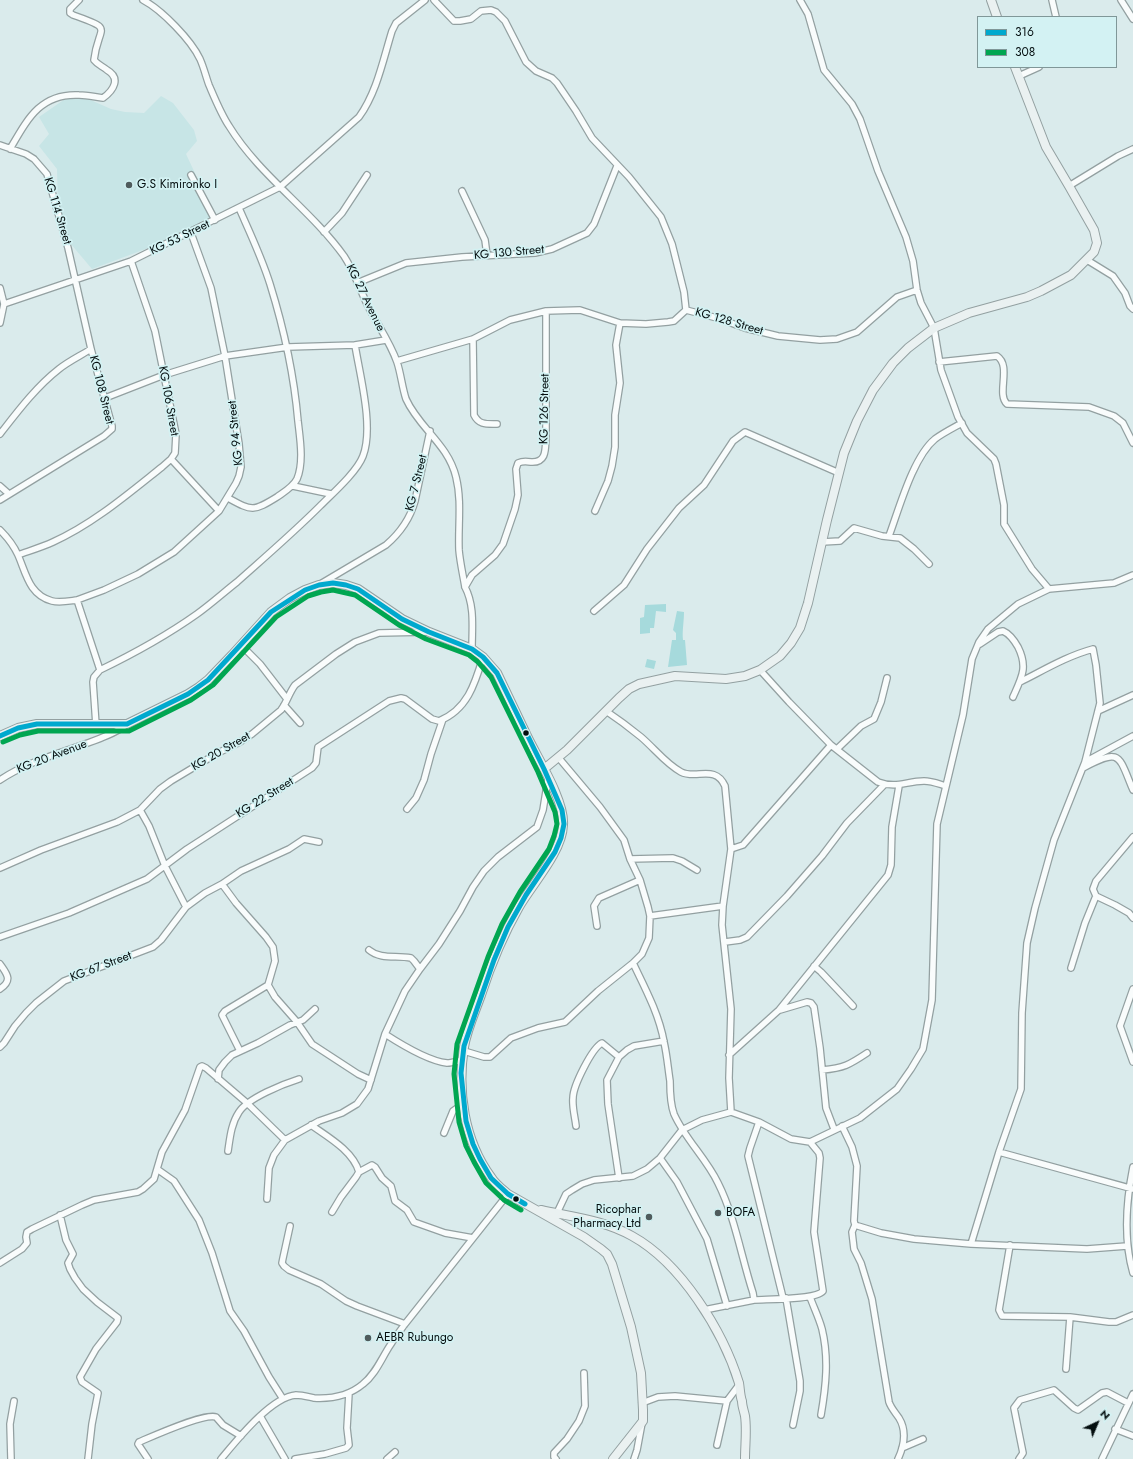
<!DOCTYPE html>
<style>
body{margin:0}
#map{position:relative;width:1133px;height:1459px;overflow:hidden;background:#daebec;font-family:Jost,sans-serif}
canvas{display:block}
.legend{position:absolute;left:977px;top:16px;width:140px;height:52px;box-sizing:border-box;background:#d3f2f3;border:1px solid #809798;margin:0;padding:5px 7px;list-style:none;font-size:12px;color:#040e0f}
.legend li{display:flex;align-items:center;gap:8px;height:20px}
.legend b{width:20px;border:1px solid #809798}
.north{position:absolute;left:1077px;top:1403px;width:40px;height:40px;-webkit-text-stroke:3px #d3f2f3;paint-order:stroke;rotate:44deg;font-size:11px;font-weight:700;line-height:16px;text-align:center;color:#040e0f}
.north::after{content:'';display:block;margin:auto;width:14px;height:18px;background:#040e0f;clip-path:polygon(50% 0,100% 100%,50% 72%,0 100%)}
</style>
<div id="map">
<canvas width="1133" height="1459"></canvas>
<ul class="legend">
<li><b style="height:5px;background:#00a9ce"></b>316</li>
<li><b style="height:5px;background:#00a651"></b>308</li>
</ul>
<div class="north">N</div>
</div>
<script>
const ctx = document.querySelector('canvas').getContext('2d');
ctx.lineJoin = 'round';
function fill(path, color) { ctx.fillStyle = color; ctx.fill(path, 'evenodd'); }
function stroke(path, color, width, dash) { ctx.strokeStyle = color; ctx.lineWidth = width; ctx.lineCap = dash ? 'butt' : 'round'; ctx.setLineDash(dash || []); ctx.stroke(path); }
function label(font, color, halo, rows, align = 'center') {
  ctx.font = font + ' Jost,sans-serif'; ctx.lineWidth = 3.5; ctx.setLineDash([]); ctx.textBaseline = 'middle'; ctx.strokeStyle = halo; ctx.fillStyle = color; for (const [text, x, y, turn = 0] of rows) {
    ctx.save(); ctx.translate(x, y); ctx.rotate((+turn || 0) * Math.PI / 180); ctx.textAlign = isNaN(turn) ? turn : align; if (halo) ctx.strokeText(text, 0, 0); ctx.fillText(text, 0, 0); ctx.restore();
  }
}
fill(new Path2D(`
 M161,96L173,103L194,130L197,141L186,154L215,216L151,247L92,269L70,243L58,211L57,169L39,146L49,134L39,117L65,99L86,98L111,109L125,112L144,113Z`), '#c7e5e6');
fill(new Path2D(`
 M666,604V612L656,611L654,628H650V633L640,634V618L644,617L645,605Z
 M677,611L684,612C684,622 682,631 683,640H685L687,665L668,667L672,640H676V633L673,630Z
 M647,659L656,661L654,669L645,667Z`), '#a6dadc');
const street = new Path2D(`
 M143,0C162,10 191,40 200,59C204,68 206,77 209,85C215,99 221,114 229,126C259,175 311,210 344,256C354,271 360,290 368,306C377,324 390,342 397,362C401,374 402,387 406,399C419,428 448,444 456,477C462,501 458,525 459,550C460,562 463,575 465,587C475,606 472,628 472,649
 M434,0L454,21H460L471,19L481,11L491,10L496,12L505,21L526,62L536,71L552,78L557,83L576,111L592,138L629,177L661,217L672,244L684,292L686,310
 M800,0L808,14L824,70L852,104L860,119L878,171L906,237L913,261L917,290L921,303L934,328L941,370L958,417L967,433L994,459L996,464L1004,505V524L1032,569L1049,589
 M1052,0L1056,17
 M1121,0L1133,19
 M1019,76L1039,67
 M0,145L26,154L34,159L47,174L68,248L91,349L112,426V429L104,436L0,500
 M10,149C27,120 40,93 79,95C87,95 95,97 103,98C114,90 121,78 107,70C102,66 98,65 94,60C98,25 116,30 73,15L70,13V9L79,0
 M191,175L215,220
 M1069,186L1118,156L1133,149
 M462,191L485,240L487,255
 M324,232L342,213L367,175
 M1087,260L1113,276L1125,293L1130,306L1133,309
 M357,283L406,263L462,257L535,253L552,249L587,233L594,224L617,166
 M0,288L4,304L0,323
 M4,304L131,261L280,187L359,117C377,92 383,60 392,31L396,23L425,0
 M686,310L717,318L745,328L778,336L820,340L837,339L857,332L897,297L917,290
 M473,339L474,415C479,425 486,424 497,424
 M397,361L473,339L510,320L546,311L580,310L620,323L646,324L668,322L674,321L686,310
 M939,362L997,356C1012,366 996,394 1007,404L1089,407L1114,416L1123,423L1133,443
 M105,398L164,375L225,356L288,347L355,345L386,340
 M0,434C18,411 36,387 59,369C69,361 80,356 91,349
 M171,459L219,511
 M0,486L9,494
 M293,486L331,494
 M228,498C252,511 253,512 277,497C284,492 293,487 297,479C304,462 300,439 298,421C294,375 284,329 270,284C262,258 250,233 239,208
 M595,511L608,481L612,466L615,447V415L620,383L616,345L620,323
 M0,530C7,537 14,546 18,555C26,573 29,595 52,601C60,603 69,601 77,600L100,670L94,677L93,682L96,725
 M889,536C899,509 913,457 935,439C943,433 953,428 962,423
 M822,542L840,541L854,528L882,536L900,538L914,549L929,564
 M18,555C29,551 42,547 53,542C93,524 128,494 162,467L171,459L175,453L176,434L155,331L131,261
 M322,583L386,545C400,533 410,519 415,501L430,431
 M465,587L472,575L495,555L503,544L515,509L518,495L516,469L518,463C522,461 526,461 531,462C548,463 545,447 546,435V311
 M77,600L104,590L138,574L174,552L219,511L236,483L239,476L241,467L239,444L225,356L211,288L191,233
 M594,611L624,585L647,549L679,508L704,485L733,441L745,432L839,473
 M980,644L998,632L1003,631C1010,634 1014,640 1018,647C1028,667 1022,677 1013,697
 M241,645L260,664L287,699
 M100,670C133,654 166,636 197,614C211,604 223,593 237,582C265,557 293,533 320,506C332,494 357,472 363,456C374,427 360,376 355,345
 M760,670L789,702L831,745L878,782C897,789 906,781 924,781C932,781 939,784 946,786
 M284,705L300,723
 M606,711C618,719 630,728 641,737C654,748 666,764 681,772C696,780 715,764 725,786L731,849L723,906L722,925L731,1009L729,1078L731,1112
 M1098,711L1133,695
 M837,749L861,726L874,719L881,702L887,678
 M1085,762L1133,736
 M1083,768C1121,748 1118,754 1133,790
 M0,780C25,763 57,754 85,744C99,739 114,734 126,725
 M407,809L416,798L424,780L431,754L443,719
 M140,810L149,826L165,866L186,907
 M1133,837L1096,881L1093,889L1096,896L1115,905L1129,913L1133,918
 M731,849L743,845L831,745
 M630,859L673,858L682,861L697,870
 M0,868L41,850L117,822L140,810L160,789L171,781L216,754L240,742L252,734L281,710C287,702 289,693 295,685L336,654L355,642L379,633L427,632
 M222,884L236,903L266,937L273,947L275,961L268,985
 M650,916L723,906
 M597,926L594,906L599,898L640,880
 M0,937L69,913L147,879L187,849L312,768L316,763L318,747L389,701L401,698L405,699L432,719L439,721C467,710 475,684 483,657
 M725,942L740,940L747,937L787,896L822,856L847,823L884,785
 M369,950C381,960 396,955 411,958L414,961L420,969
 M633,963C645,988 659,1014 664,1042C667,1055 668,1068 670,1081C670,1092 670,1103 674,1114C685,1139 706,1158 718,1183C735,1217 741,1256 753,1293L754,1300L704,1310
 M0,964C7,974 13,980 0,989
 M814,966L821,972L853,1006
 M1071,968L1085,923L1096,896
 M1133,989L1120,1026L1133,1062
 M780,1010L807,1002L811,1003L814,1007L820,1048L826,1108L834,1129
 M385,1034C402,1045 428,1061 447,1063C452,1063 458,1061 463,1060
 M0,1047L4,1043L15,1026L26,1013L36,1003L64,981L153,947L161,940L186,907L205,893L222,884L241,871L289,849L304,839L319,842
 M240,1051L222,1015L225,1011L268,985L275,997L297,1022L312,1044L358,1074L371,1080
 M464,1051L484,1057H490L511,1038L538,1028L565,1022L598,991L633,963L642,954L649,938L650,916L648,907L640,880L630,859L624,840L600,807L558,757
 M729,1055L779,1010L888,875L891,865L892,827L899,786
 M822,1070C844,1068 849,1065 867,1053
 M218,1079L219,1070L225,1062L232,1055L258,1043L290,1025L303,1020L315,1009
 M759,1122L750,1148L748,1156L783,1298
 M311,1125C328,1137 353,1151 359,1172L356,1177L341,1197L332,1212
 M576,1126C575,1117 572,1107 573,1098C573,1086 592,1048 602,1043L619,1057
 M842,1126L852,1147L857,1166L854,1221L855,1225L858,1226L881,1233L914,1239L971,1244L1087,1249L1127,1246
 M444,1133L453,1111L463,1104
 M228,1151C230,1138 231,1124 239,1112C248,1098 283,1084 299,1079
 M999,1152L1133,1189
 M660,1158L677,1182L707,1239L727,1306
 M1133,1167C1126,1202 1123,1238 1133,1273
 M157,1169L174,1181L199,1220L212,1253L230,1311L244,1331L269,1377L283,1399
 M359,1172L372,1165L375,1167L382,1178L391,1186L395,1201L407,1210L414,1222L445,1233L473,1238
 M619,1178L608,1104L607,1080L619,1057L627,1050L634,1046L664,1041
 M267,1199L269,1168L274,1155L285,1140L319,1121L342,1113L357,1104L368,1089L385,1034L405,991L420,969L439,944L460,911L473,887L484,871L498,857L537,827L543,810L548,779
 M557,1213L566,1194L572,1190L582,1184L594,1180L633,1176L647,1169L660,1158L682,1130L702,1120L731,1112L759,1122L791,1139L810,1142L860,1118L897,1089L911,1069L923,1049L932,1000L937,824L963,715L972,659L979,642L988,629L1018,604L1049,589L1114,583L1133,575
 M60,1215L66,1240L73,1254L68,1263L70,1269L75,1278L83,1289L97,1302L118,1318L117,1322L96,1349L80,1377L82,1382L98,1393L92,1424L88,1459
 M855,1225L852,1232L854,1249L861,1263L872,1299L889,1402C891,1408 895,1412 899,1418C907,1431 904,1446 898,1459
 M290,1226L283,1258L282,1263L284,1266L289,1270L321,1284L346,1301L357,1306L405,1324
 M971,1244L999,1152L1021,1089L1022,1013L1027,943L1035,908L1054,840L1085,762L1100,703L1096,665L1093,649C1067,656 1044,670 1020,682
 M1010,1245L999,1310L1002,1316L1070,1317L1109,1322H1116L1133,1315
 M0,1263L22,1249L27,1243L26,1237L27,1232L32,1229L82,1205L94,1200L138,1192L143,1189L154,1179L162,1152L185,1110L200,1067L202,1066L206,1068L247,1103L285,1140
 M810,1297C814,1308 819,1318 822,1329C829,1358 826,1386 821,1415
 M786,1298L800,1381V1391L793,1425
 M754,1300C767,1299 816,1300 823,1291L814,1232L820,1158L819,1153L810,1142
 M1066,1369L1070,1317
 M642,1403L658,1397L675,1396L727,1401L739,1385
 M260,1416L285,1459
 M1115,1429L1133,1436
 M717,1445L727,1401
 M902,1448L923,1439
 M11,1459L10,1424L14,1401
 M148,1459L138,1444L139,1442C153,1436 204,1413 216,1417L223,1425L241,1436
 M221,1459C237,1440 271,1397 296,1395C302,1395 309,1397 314,1398C332,1399 350,1395 363,1384C376,1374 382,1357 391,1344C395,1337 400,1331 405,1324L508,1194
 M295,1459L325,1454L346,1448L349,1445L347,1428L349,1393
 M387,1459L395,1452
 M556,1459L554,1457V1453L567,1439L579,1421L585,1406L584,1373
 M634,1459L637,1450L642,1423
 M1019,1459L1023,1453L1014,1408L1020,1400L1054,1390L1074,1408L1078,1410L1102,1393L1107,1392L1128,1403
 M1102,1459L1133,1394`);
const secondary = new Path2D(`
 M991,0L997,17
 M0,736L18,728L37,724H127L188,694L199,687L208,680L232,655L271,612L290,598L305,590L319,585L333,583L346,585L358,589L402,619L429,632L472,649L483,657L497,673C507,694 517,715 527,736C538,759 565,801 563,825C562,852 533,883 519,907C503,935 491,964 481,995C475,1012 467,1029 464,1047C457,1091 464,1140 491,1177C495,1184 502,1189 508,1194L584,1237L601,1249L607,1254L612,1264L631,1327L641,1373L643,1410V1421L613,1459
 M544,769L567,750L619,698L629,689L639,684L675,676L726,679L745,676L760,670L780,656L791,643L800,628L808,603L827,520L844,453L857,421L873,390L893,363L908,348L934,328L969,313L1027,297L1041,291L1071,275L1094,252L1097,243L1094,230L1069,186L1046,147L1015,67
 M541,1210C572,1217 604,1220 632,1236C681,1263 723,1331 739,1383C740,1389 740,1396 742,1401C742,1406 744,1411 745,1416C747,1430 745,1445 745,1459`);
stroke(street, '#93a0a1', 8);
stroke(secondary, '#93a0a1', 10);
stroke(street, '#f9fcfc', 5.5);
stroke(secondary, '#eaf1f1', 8);
stroke(new Path2D(`
 M0,736L18,728L37,724H127L188,694L208,680L271,612L305,590L319,585L333,583L346,585L358,589L402,619L429,632L472,649L483,657L497,673L544,769L562,810L564,824L561,838L555,852L526,895L508,927L494,960L464,1046L461,1073L466,1121L473,1144L480,1159L491,1178L508,1194L525,1204`), '#00a9ce', 5);
stroke(new Path2D(`
 M3,742L20,735L38,731H129L191,700L213,685L276,617L308,596L321,592L333,590L355,595L399,625L426,639L469,655L478,662L491,677L538,772L555,812L557,824L554,836L549,849L520,892L502,924L488,957L457,1044L454,1074L459,1122L466,1146L474,1162L486,1183L504,1200L521,1210`), '#00a651', 5);
for (const [x, y, r, color] of [
 [129,185,4,"#4f5b5c"],
 [526,733,3.5,"#040e0f"],
 [516,1199,3.5,"#040e0f"],
 [718,1213,4,"#4f5b5c"],
 [649,1217,4,"#4f5b5c"],
 [368,1338,4,"#4f5b5c"]
]) { const dot = new Path2D(); dot.arc(x, y, r, 0, 2 * Math.PI); ctx.fillStyle = color; ctx.fill(dot); stroke(dot, '#d3f2f3', 1.5); }
label('12px', '#040e0f', '#d3f2f3', [
 ["G.S Kimironko I",137,185],
 ["Ricophar",641,1210,"right"],
 ["Pharmacy Ltd",641,1224,"right"],
 ["BOFA",726,1213],
 ["AEBR Rubungo",376,1338]
], 'left');
label('12px', '#040e0f', '#d3f2f3', [
 ["KG 114 Street",57,211,73],
 ["KG 53 Street",180,238,-26],
 ["KG 130 Street",509,253,-5],
 ["KG 27 Avenue",365,298,64],
 ["KG 128 Street",729,322,16],
 ["KG 108 Street",101,390,76],
 ["KG 106 Street",168,401,80],
 ["KG 126 Street",545,409,-89],
 ["KG 94 Street",236,433,-96],
 ["KG 7 Street",417,483,-76],
 ["KG 20 Street",221,752,-30],
 ["KG 20 Avenue",52,757,-21],
 ["KG 22 Street",265,798,-32],
 ["KG 67 Street",101,967,-21]
]);
</script>
